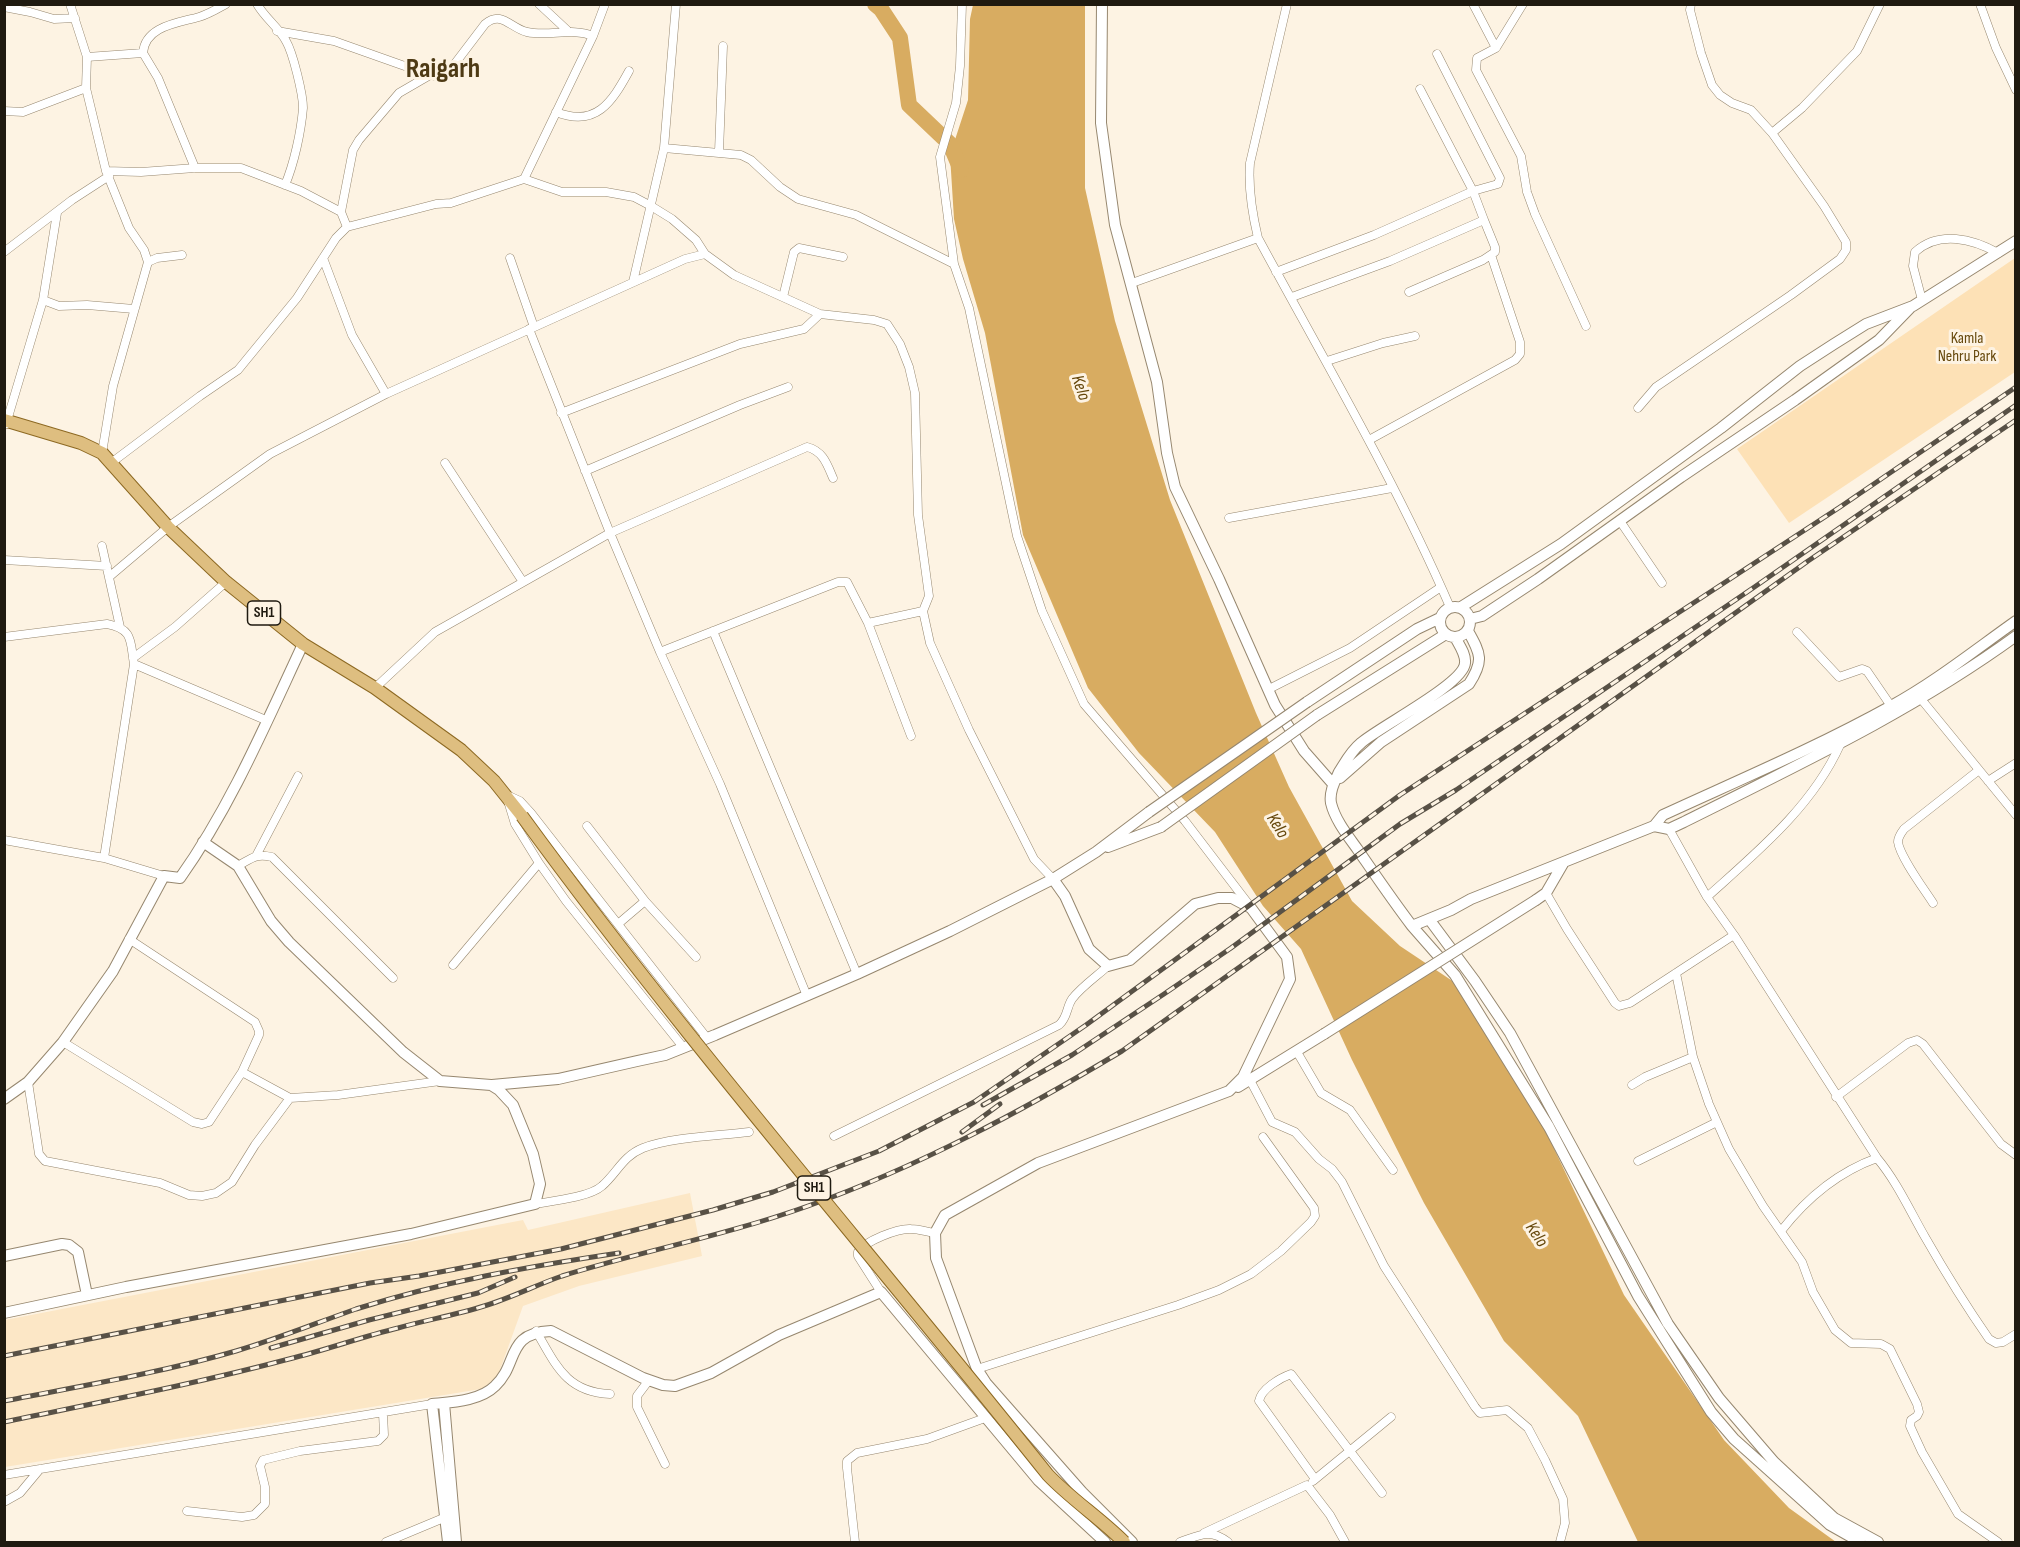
<!DOCTYPE html>
<style>
body{margin:0}
#map{position:relative;width:2020px;height:1547px;overflow:hidden;background:#fdf3e3;font-family:"Sofia Sans Condensed",sans-serif}
canvas{display:block}
.frame{position:absolute;inset:0;border:6px solid #1f1a10;pointer-events:none}
</style>
<div id="map">
<canvas width="2020" height="1547"></canvas>
<div class="frame"></div>
</div>
<script>
const ctx = document.querySelector('canvas').getContext('2d');
ctx.lineJoin = 'round';
function fill(path, color) { ctx.fillStyle = color; ctx.fill(path, 'evenodd'); }
function stroke(path, color, width, dash) { ctx.strokeStyle = color; ctx.lineWidth = width; ctx.lineCap = dash ? 'butt' : 'round'; ctx.setLineDash(dash || []); ctx.stroke(path); }
function label(font, color, halo, rows, align = 'center') {
  ctx.font = font + ' "Sofia Sans Condensed",sans-serif'; ctx.lineWidth = 6; ctx.setLineDash([]); ctx.textBaseline = 'middle'; ctx.strokeStyle = halo; ctx.fillStyle = color; for (const [text, x, y, turn = 0] of rows) {
    ctx.save(); ctx.translate(x, y); ctx.rotate((+turn || 0) * Math.PI / 180); ctx.textAlign = isNaN(turn) ? turn : align; if (halo) ctx.strokeText(text, 0, 0); ctx.fillText(text, 0, 0); ctx.restore();
  }
}
fill(new Path2D(`
 M690,1193L702,1256L579,1286L523,1306L497,1378L481,1389L5,1467V1320L523,1220L528,1230Z`), '#fce7c6');
fill(new Path2D(`
 M2015,258V372L1789,523L1737,449Z`), '#fde1b6');
fill(new Path2D(`
 M973,5H1085V188L1115,321L1170,500L1256,713L1289,787L1352,901L1400,946L1460,986L1525,1088L1624,1295L1724,1440L1789,1508L1836,1542H1638L1578,1416L1504,1341L1424,1203L1352,1060L1301,949L1263,906L1215,832L1139,753L1088,688L1023,535L985,333L963,259L954,219L950,155L968,100L970,19Z`), '#d8ac61');
stroke(new Path2D(`
 M875,4L881,9L900,38L909,105L950,144L961,170`), '#d8ac61', 16);
const minor = new Path2D(`
 M70,4L87,57L86,88L106,171L129,228L144,250L148,262L157,258L182,255
 M257,4C265,18 279,28 286,41C293,53 303,94 303,108C301,132 294,164 285,185
 M539,4L568,31
 M962,4L960,66L956,103L940,157L954,264L969,308L1017,536L1042,611L1084,704L1185,821L1250,906
 M1287,4L1250,163C1248,189 1252,213 1258,238C1324,360 1395,480 1450,607
 M1473,4L1496,48L1477,58L1476,70L1521,156L1527,192L1535,214L1586,326
 M1980,4L1996,48L2016,90
 M4,7L30,12L54,19L75,18
 M277,31L334,41L430,75L442,77L447,74L485,24C502,10 510,28 527,32C549,37 572,27 593,36
 M1496,48L1523,4
 M143,53L158,78L195,168
 M87,57L143,53C145,26 178,23 199,17C209,14 217,9 226,4
 M4,111L23,112L86,88
 M556,112C596,128 612,102 629,71
 M1772,133L1802,108L1857,51L1880,4
 M664,148L741,155L751,160L780,187L798,199L856,215L954,264
 M719,152L723,46
 M106,171L141,172L195,168H241L301,191L341,212L347,227
 M524,179L593,36L605,4
 M341,212L353,150L359,140L399,93L430,75
 M4,252L72,200L109,176
 M323,258L352,335L386,394
 M510,258L534,327
 M1276,272L1374,235L1473,191L1420,89
 M633,282L664,148L676,4
 M1132,283L1258,238
 M1409,292L1483,260L1495,252V247L1484,220
 M783,297L794,252L799,248L843,257
 M1292,297L1390,261L1484,220L1473,191L1498,184L1500,178L1437,54
 M43,300L59,306L87,305L134,309
 M1922,300L1913,266L1915,252C1939,230 1973,239 1998,253
 M529,329L610,533L660,652L720,784L807,996
 M1327,361L1383,343L1415,336
 M1638,408L1656,387L1791,295L1840,259L1846,250V242L1824,206L1772,133L1751,110L1732,103L1720,95L1712,85L1701,53L1690,10L1691,4
 M561,413L740,344L804,329L820,314
 M6,424L43,300L57,213
 M1369,440L1515,360L1520,354V342L1491,255
 M102,453L113,386L148,262
 M111,463L200,396L238,370L297,298L336,238L347,227L436,204L451,203L524,179L562,192H606L634,197L651,206L672,219L696,240L705,254
 M445,463L523,582
 M585,471L740,405L788,387
 M1229,518L1392,488
 M1620,521L1662,583
 M102,546L120,627
 M4,560L107,566
 M109,577L168,527L270,454L386,394L685,259L705,254L734,275L820,314L874,320L887,324L900,344L909,367L915,393L918,515L929,596L923,611L930,643L969,730L1034,859L1053,879
 M868,623L923,611
 M713,631L857,974
 M1797,632L1839,677L1862,669L1867,671L1891,706
 M4,637L107,624C134,629 130,642 134,664L104,858
 M660,652L838,582H847L868,623L911,736
 M133,658L175,627L226,582
 M134,664L268,721
 M375,688L435,632L610,533L807,447C823,451 827,464 833,478
 M1269,689L1350,648L1441,587
 M1921,699L2016,815
 M1988,781L2016,763
 M509,796L520,801L531,813L707,1038
 M587,826L645,901L696,957
 M1669,829L1707,897L1734,935L1877,1158C1897,1182 1909,1209 1925,1237C1945,1272 1966,1306 1989,1339L1996,1343L2003,1342L2016,1334
 M4,840L104,858L164,876
 M256,856L298,776
 M539,863L566,901L683,1047
 M238,866C252,858 256,853 272,857L393,978
 M1546,893L1567,929L1615,1003L1619,1006L1630,1003L1734,935
 M1707,897C1757,852 1812,807 1840,745
 M1933,903C1924,889 1900,857 1898,842C1898,837 1901,833 1904,829L1979,770
 M618,924L645,901
 M453,965L539,863L515,824L508,801
 M1676,973L1693,1057L1709,1104L1729,1149L1763,1206L1802,1262L1813,1292L1835,1330L1851,1343L1881,1344L1890,1349L1917,1404L1919,1412L1917,1416L1911,1420L1910,1426L1922,1452L1958,1514L1998,1542
 M63,1042L193,1122L202,1124L209,1122L242,1072L259,1035V1031L255,1022L129,939
 M1297,1052L1321,1093L1350,1110L1393,1170
 M242,1072L290,1098L338,1095L440,1081
 M1250,1080L1272,1122L1295,1132L1319,1159L1332,1169L1342,1182L1384,1266L1475,1407L1480,1413L1507,1410L1528,1428L1545,1460L1563,1499L1565,1523L1560,1542
 M28,1082L39,1154L45,1161L160,1183L189,1195L202,1196L216,1193L232,1182L255,1145L290,1098
 M1632,1085L1645,1077L1693,1057
 M1836,1097L1908,1043L1917,1040L1923,1044L2001,1144L2016,1155
 M834,1136L1059,1025C1068,1017 1066,1008 1072,999C1081,987 1097,976 1108,966
 M1638,1161L1717,1122
 M535,1204C553,1201 590,1197 602,1186C617,1173 623,1156 643,1148C672,1137 717,1136 749,1132
 M1781,1231C1806,1199 1838,1172 1877,1158
 M881,1292L858,1256V1252C865,1241 898,1228 911,1229C919,1229 927,1232 935,1233
 M536,1331C556,1365 566,1392 610,1394
 M977,1369L1178,1305L1219,1290L1251,1274L1281,1251L1311,1222L1315,1216L1314,1208L1263,1137
 M649,1380L637,1396V1407L665,1464
 M4,1475L432,1404
 M1315,1479L1259,1401C1261,1389 1280,1378 1291,1374L1382,1493
 M1313,1481L1391,1417
 M4,1502L20,1493L40,1469
 M187,1511L242,1517L254,1515L265,1504V1487L260,1466L263,1460L300,1451L378,1441L384,1435L383,1413
 M1204,1533L1307,1485L1330,1515L1345,1542
 M386,1542L446,1517
 M855,1542L847,1468V1461L857,1453L927,1439L985,1418
 M1180,1542C1200,1535 1210,1528 1228,1542`);
const tertiary = new Path2D(`
 M1102,4L1101,123L1115,225L1157,382L1167,453L1175,487L1219,579L1275,705L1304,751L1333,784
 M1440 622a15 15 0 1 1 30 0a15 15 0 1 1-30 0Z
 M1461,607L1561,544L1721,428L1800,366L1834,344L1866,324L1913,306L2016,241
 M1470,619L1482,616L1538,579L1681,477L1795,400L1879,340L1910,308
 M1455,637C1459,645 1466,654 1465,663C1464,684 1379,727 1361,743C1351,751 1346,761 1339,772C1335,781 1329,792 1331,803C1335,820 1348,836 1358,850C1376,876 1393,901 1412,926L1451,910L1471,899L1654,826L1663,815C1739,780 1817,747 1891,706C1935,682 1975,650 2016,621
 M1307,702L1417,629L1440,618
 M1317,715L1446,634
 M1340,778L1381,742L1469,684C1484,661 1481,654 1468,631
 M1654,826L1669,829L1684,822C1798,765 1913,711 2016,636
 M1108,847L1161,827
 M1053,879L1065,896L1089,949L1108,966L1130,960L1195,904L1218,898H1232L1251,908L1287,957L1290,979L1243,1077L1229,1091L1038,1163L945,1215L935,1233L936,1258L977,1369L986,1383L1082,1492L1132,1542
 M1536,900L1546,893L1564,862
 M1429,919L1475,981L1510,1033L1668,1324L1719,1398L1774,1462L1834,1518L1878,1542
 M1412,926L1455,975L1549,1127L1638,1296L1711,1412L1734,1439L1830,1525L1860,1542
 M492,1085L558,1079L637,1061L665,1055L715,1035L857,974L950,931L1053,879L1096,852L1149,812
 M1238,1087L1324,1034
 M4,1099L28,1082L63,1042L113,971L164,876L180,878C231,806 266,723 303,644
 M4,1256L62,1244L69,1245L78,1252L87,1295
 M4,1313L126,1287L411,1234L535,1204L540,1184L533,1154L513,1105L499,1090L491,1085L440,1081L403,1052L289,942L271,921L238,866L203,842
 M444,1403L456,1542
 M448,1542L432,1404C452,1402 480,1401 495,1386C519,1364 505,1333 551,1331L643,1378L663,1385L675,1386L711,1373L779,1335L881,1292L1038,1480L1105,1542`);
const primary = new Path2D(`
 M4,420L81,443L102,453L168,527L226,582L303,644L375,688L461,750L494,781L522,816`);
stroke(minor, '#96876f', 9);
stroke(tertiary, '#96876f', 12);
stroke(primary, '#8d6922', 14);
stroke(minor, '#fff', 8);
stroke(tertiary, '#fff', 10);
stroke(primary, '#debe80', 12);
const rail = new Path2D(`
 M983,1105L1072,1055L1164,994L1231,948L1400,824L1456,790L1753,588L2016,405
 M962,1132L1000,1104
 M271,1348L369,1320L478,1293L515,1277
 M4,1356L370,1283L419,1276L561,1249L713,1210L773,1192L879,1151L974,1102L1086,1025L1400,795L1840,507L2016,387
 M4,1401C81,1386 160,1373 236,1351C277,1339 316,1323 356,1309C441,1282 531,1266 619,1253
 M4,1422C100,1402 195,1384 289,1359C326,1350 361,1337 398,1328C426,1320 456,1315 484,1306C511,1298 536,1285 562,1276C643,1251 727,1235 808,1206C918,1167 1022,1111 1122,1051L1808,561L2016,420`);
stroke(rail, '#585146', 5);
stroke(rail, '#fdf3e3', 3, [9]);
const tertiaryBridge = new Path2D(`
 M1149,812L1307,702
 M1161,827L1317,715
 M1324,1034L1536,900`);
const primaryBridge = new Path2D(`
 M522,816C688,1044 873,1255 1048,1475C1072,1500 1100,1518 1124,1542`);
stroke(tertiaryBridge, '#96876f', 12, []);
stroke(primaryBridge, '#8d6922', 14, []);
stroke(tertiaryBridge, '#fff', 10);
stroke(primaryBridge, '#debe80', 12);
for (const [x, y, w] of [
 [264,613,33],
 [814,1188,33]
]) { const box = new Path2D(); box.roundRect(x - w / 2, y - 12, w, 24, 4.5); ctx.fillStyle = '#fdf3e3'; ctx.fill(box); stroke(box, '#1f1a10', 1.5); }
label('bold 15px', '#1f1a10', null, [
 ["SH1",264,613],
 ["SH1",814,1188]
]);
label('16px', '#66480c', '#fdf3e3', [
 ["Kamla",1967,339],
 ["Nehru Park",1967,357]
]);
label('italic 18px', '#66480c', '#fdf3e3', [
 ["Kelo",1080,388,71],
 ["Kelo",1277,826,58],
 ["Kelo",1536,1235,56]
]);
label('bold 28px', '#4e3a14', '#fdf3e3', [
 ["Raigarh",443,70]
]);
</script>
